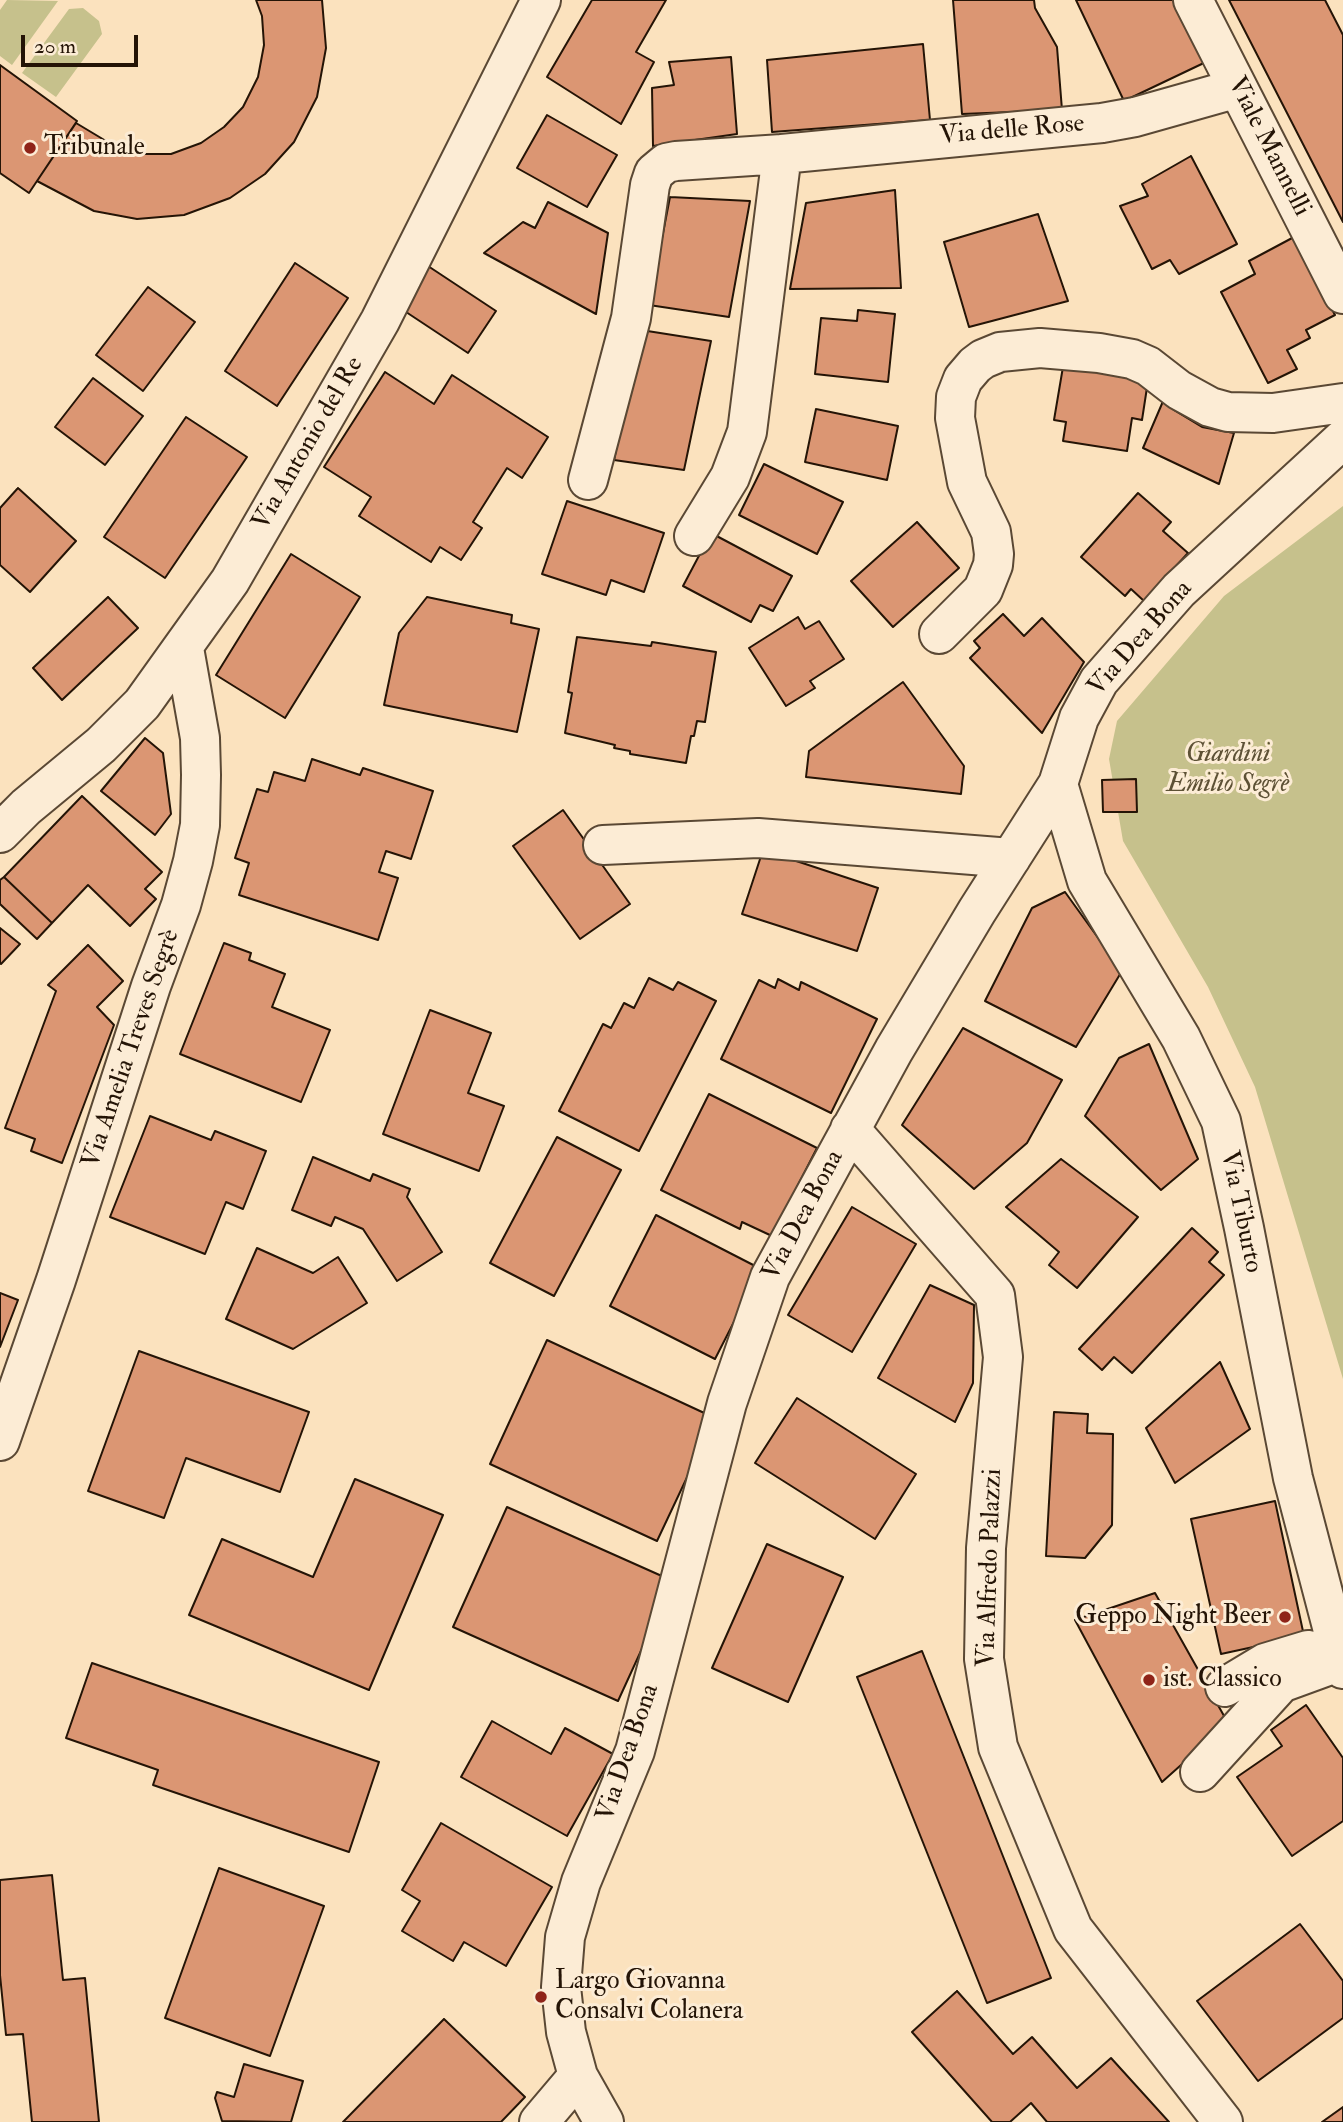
<!DOCTYPE html>
<html>
<head>
<meta charset="utf-8">
<style>
  body { margin:0 }
  #map { position:relative; width:1343px; height:2122px; overflow:hidden; background:#fbe2be; font-family:"IM FELL Double Pica",serif }
  canvas { display:block }
  .scale { position:absolute; left:21px; top:35px; width:117px; height:32px; box-sizing:border-box; border:4px solid #241406; border-top:0; padding-left:9px; font-size:21px; line-height:24px; white-space:nowrap; color:#241406; -webkit-text-stroke:5px #fcecd5; paint-order:stroke }
</style>
</head>
<body>
<div id="map">
<canvas width="1343" height="2122"></canvas>
<div class="scale">20 m</div>
</div>
<script>
const g = document.querySelector('canvas').getContext('2d');
g.lineJoin = 'round';
function paint(path, color) { g.fillStyle = color; g.fill(path, 'evenodd'); }
const poly = rows => new Path2D(rows.map(r => 'M' + r).join(''));
function stroke(path, color, width, dash) { g.strokeStyle = color; g.lineWidth = width; g.lineCap = dash ? 'butt' : 'round'; g.setLineDash(dash || []); g.stroke(path); }
function drawText(font, color, halo, rows, align = 'center') {
  g.font = font + ' "IM FELL Double Pica",serif'; g.lineWidth = 6; g.setLineDash([]); g.textBaseline = 'middle'; g.strokeStyle = halo; g.fillStyle = color; for (const [text, x, y, turn = 0] of rows) {
    g.save(); g.translate(x, y); g.rotate((+turn || 0) * Math.PI / 180); g.textAlign = isNaN(turn) ? turn : align; if (halo) g.strokeText(text, 0, 0); g.fillText(text, 0, 0); g.restore();
  }
}
const green = poly([
  [7,0,58,1,12,65,0,56,0,10],
  [83,8,99,21,102,34,56,97,22,73,69,9],
  [1343,506,1343,1379,1255,1087,1208,987,1123,841,1109,759,1117,721,1224,596]
]);
const building = poly([
  [256,0,322,0,326,48,317,97,294,142,265,174,230,198,184,215,137,219,94,211,37,181,76,123,111,144,140,154,171,154,201,143,224,127,243,107,258,77,264,45,262,16,256,0],
  [592,0,666,0,636,52,654,62,621,124,547,77,592,0],
  [953,0,1034,0,1035,8,1057,47,1062,110,962,114,953,0],
  [1076,0,1177,0,1208,61,1124,101,1076,0],
  [1229,0,1325,0,1343,35,1343,222,1229,0],
  [923,44,930,120,772,132,767,60,923,44],
  [731,57,737,134,653,146,652,88,674,85,669,62,731,57],
  [0,65,77,121,29,193,0,173,0,65],
  [547,115,617,155,587,207,517,168,547,115],
  [1191,156,1237,244,1179,274,1170,260,1152,269,1120,206,1148,196,1142,184,1191,156],
  [895,190,901,288,790,289,806,203,895,190],
  [670,197,750,201,729,317,649,305,670,197],
  [548,202,608,233,596,314,484,253,523,222,535,228,548,202],
  [1038,214,1068,301,969,327,944,242,1038,214],
  [1294,237,1335,315,1306,330,1310,338,1287,350,1297,369,1268,383,1221,292,1255,274,1249,261,1294,237],
  [295,263,348,298,277,406,225,371,295,263],
  [428,266,496,311,468,353,400,308,428,266],
  [148,287,195,322,143,391,96,355,148,287],
  [858,310,895,314,888,382,815,374,821,318,857,321,858,310],
  [641,330,711,341,684,470,614,460,641,330],
  [1065,355,1150,368,1142,420,1132,418,1127,451,1063,441,1066,422,1054,420,1065,355],
  [385,372,434,404,452,375,548,437,522,478,507,468,473,522,482,528,461,560,440,547,431,562,359,516,371,497,324,467,385,372],
  [93,378,143,416,105,465,55,427,93,378],
  [1164,399,1174,410,1202,427,1234,433,1219,484,1143,448,1164,399],
  [816,409,898,426,887,480,805,462,816,409],
  [186,417,247,457,165,578,104,537,186,417],
  [764,464,843,502,817,554,739,515,764,464],
  [18,488,76,541,30,592,0,565,0,508,18,488],
  [1138,493,1171,522,1163,531,1188,553,1144,601,1131,589,1125,596,1081,557,1138,493],
  [567,501,664,533,644,592,611,580,606,595,542,574,567,501],
  [917,522,959,568,893,627,851,581,917,522],
  [711,533,792,576,773,611,760,605,751,622,683,586,711,533],
  [291,554,360,597,285,718,216,675,291,554],
  [108,597,138,628,62,700,33,668,108,597],
  [427,597,512,615,511,623,539,629,517,732,384,705,399,633,427,597],
  [1003,614,1024,636,1042,618,1084,662,1042,733,970,658,980,648,974,641,1003,614],
  [798,617,805,629,819,621,844,659,810,681,815,688,786,706,749,648,798,617],
  [577,637,651,646,652,642,716,652,705,722,697,721,694,736,691,736,686,763,630,754,630,751,614,748,615,745,565,733,572,693,568,692,577,637],
  [903,682,964,766,961,794,806,777,809,751,903,682],
  [145,738,163,753,171,814,155,835,101,791,145,738],
  [312,759,360,775,363,768,433,791,411,859,386,851,379,872,398,878,378,940,239,895,249,863,235,858,257,789,268,792,274,772,305,781,312,759],
  [1136,779,1137,812,1103,812,1102,780,1136,779],
  [82,796,162,872,145,889,156,899,130,926,88,885,52,923,4,877,82,796],
  [563,810,630,904,580,939,513,846,563,810],
  [763,850,878,888,857,951,742,914,763,850],
  [4,877,52,923,37,939,0,904,0,880,4,877],
  [1065,892,1122,971,1076,1047,985,1001,1032,908,1065,892],
  [0,928,20,944,1,964,0,963,0,928],
  [224,943,251,953,249,960,285,974,272,1007,330,1030,301,1102,180,1054,224,943],
  [88,945,123,981,97,1007,114,1025,62,1163,31,1151,35,1139,5,1128,56,991,48,985,88,945],
  [649,978,673,990,678,982,716,1001,639,1151,559,1111,603,1024,611,1028,624,1003,634,1008,649,978],
  [778,979,799,990,801,982,877,1019,831,1113,721,1059,759,980,775,988,778,979],
  [430,1010,491,1033,468,1093,504,1106,479,1171,383,1134,430,1010],
  [963,1028,1062,1080,1027,1143,974,1189,902,1125,963,1028],
  [1149,1044,1198,1159,1161,1190,1085,1116,1119,1058,1149,1044],
  [709,1094,817,1148,772,1236,742,1222,740,1229,661,1190,709,1094],
  [150,1116,211,1140,215,1131,266,1151,243,1209,226,1202,205,1254,110,1217,150,1116],
  [557,1137,621,1170,554,1296,490,1263,557,1137],
  [313,1157,370,1181,373,1174,410,1189,407,1197,442,1252,397,1281,363,1229,335,1217,331,1226,292,1210,313,1157],
  [1061,1159,1138,1217,1077,1288,1049,1265,1059,1252,1006,1207,1061,1159],
  [852,1207,916,1244,852,1352,788,1315,852,1207],
  [656,1215,761,1269,715,1359,610,1306,656,1215],
  [1192,1228,1218,1252,1209,1262,1224,1275,1132,1373,1114,1357,1102,1370,1079,1349,1192,1228],
  [257,1248,313,1273,338,1257,367,1303,293,1349,226,1319,257,1248],
  [930,1285,974,1305,973,1383,955,1422,878,1378,930,1285],
  [0,1293,18,1300,0,1347,0,1293],
  [547,1340,715,1418,657,1541,490,1464,547,1340],
  [139,1351,309,1412,280,1492,186,1458,164,1518,88,1491,139,1351],
  [1220,1362,1250,1429,1175,1483,1146,1428,1220,1362],
  [797,1398,916,1474,875,1539,755,1463,797,1398],
  [1054,1412,1088,1414,1087,1433,1113,1434,1112,1525,1085,1558,1046,1556,1054,1412],
  [355,1479,443,1515,369,1690,189,1615,222,1539,313,1577,355,1479],
  [1275,1501,1304,1636,1221,1654,1191,1519,1275,1501],
  [507,1507,673,1581,618,1701,453,1627,507,1507],
  [767,1544,843,1577,788,1702,712,1668,767,1544],
  [1155,1593,1228,1723,1162,1782,1075,1620,1155,1593],
  [922,1651,1051,1978,987,2003,857,1677,922,1651],
  [92,1663,379,1762,349,1852,153,1785,158,1770,66,1738,92,1663],
  [1306,1705,1343,1758,1343,1821,1292,1856,1237,1777,1282,1746,1271,1730,1306,1705],
  [492,1721,551,1754,565,1728,613,1754,567,1836,461,1777,492,1721],
  [441,1823,552,1887,506,1966,464,1942,453,1961,402,1931,420,1901,402,1890,441,1823],
  [219,1868,324,1906,270,2056,165,2018,219,1868],
  [52,1875,63,1980,85,1978,99,2122,32,2122,23,2034,6,2035,0,1975,0,1880,52,1875],
  [1300,1924,1343,1981,1343,2018,1258,2081,1197,2001,1300,1924],
  [957,1991,1013,2054,1032,2037,1077,2088,1111,2058,1169,2122,1047,2122,1031,2103,1010,2122,992,2122,912,2032,957,1991],
  [444,2019,525,2097,501,2122,343,2122,444,2019],
  [244,2064,303,2081,291,2122,222,2121,215,2098,217,2092,234,2097,244,2064],
  [1343,2107,1343,2122,1322,2122,1343,2107]
]);
const minor = poly([
  [1193,0,1343,294],
  [588,480,631,318,650,185,654,173,666,163,676,161,782,154],
  [694,536,730,477,747,432,782,154,1102,123,1135,117,1238,88],
  [939,634,983,590,993,565,994,554,991,532,967,482,955,418,956,397,963,379,975,365,983,359,1000,352,1040,348,1099,353,1132,359,1148,366,1179,390,1210,407,1228,412,1273,413,1343,403],
  [1058,784,1087,881,1181,1038,1221,1121,1244,1228,1293,1478,1343,1669],
  [0,833,26,807,101,745,142,704,230,581,380,321,541,0],
  [603,845,758,838,1011,858],
  [850,1129,995,1295,1003,1357,986,1548,984,1659,998,1747,1073,1929,1223,2122],
  [0,1441,56,1280,151,986,181,905,193,861,200,825,201,775,200,738,184,648],
  [1225,1687,1265,1663,1308,1650],
  [1200,1772,1281,1683,1341,1661],
  [539,2122,578,2076],
  [604,2122,578,2076,566,2032,561,1987,565,1937,581,1882,635,1751,727,1403,770,1277,894,1050,977,911,1058,784,1079,718,1099,681,1179,590,1343,439]
]);
const markers = [
  [30,148,7,"#8f2418"],
  [1285,1617,7,"#8f2418"],
  [1149,1680,7,"#8f2418"],
  [541,1997,7,"#8f2418"]
];
const streetNames = [
  ["Via delle Rose",1012,131,-5],
  ["Viale Mannelli",1268,147,63],
  ["Via Antonio del Re",309,444,-60],
  ["Via Dea Bona",1141,639,-49],
  ["Via Amelia Treves Segrè",132,1049,-71],
  ["Via Tiburto",1240,1212,78],
  ["Via Dea Bona",804,1216,-62],
  ["Via Alfredo Palazzi",991,1568,-88],
  ["Via Dea Bona",629,1753,-71]
];
const poiNames = [
  ["Tribunale",44,148],
  ["Geppo Night Beer",1271,1617,"right"],
  ["ist. Classico",1163,1680],
  ["Largo Giovanna",555,1982],
  ["Consalvi Colanera",555,2012]
];
const parkNames = [
  ["Giardini",1228,755],
  ["Emilio Segrè",1228,785]
];
paint(green, '#c6c18c');
paint(building, '#db9673');
stroke(building, '#241406', 2);
stroke(minor, '#5a4834', 42);
stroke(minor, '#fcecd5', 38);
for (const [x, y, r, color] of markers) { const dot = new Path2D(); dot.arc(x, y, r, 0, 2 * Math.PI); g.fillStyle = color; g.fill(dot); stroke(dot, '#fcecd5', 2.5); }
drawText('26px', '#241406', '#fcecd5', streetNames);
drawText('26px', '#241406', '#fcecd5', poiNames, 'left');
drawText('italic 26px', '#5d5135', '#fcecd5', parkNames);
</script>
</body>
</html>
